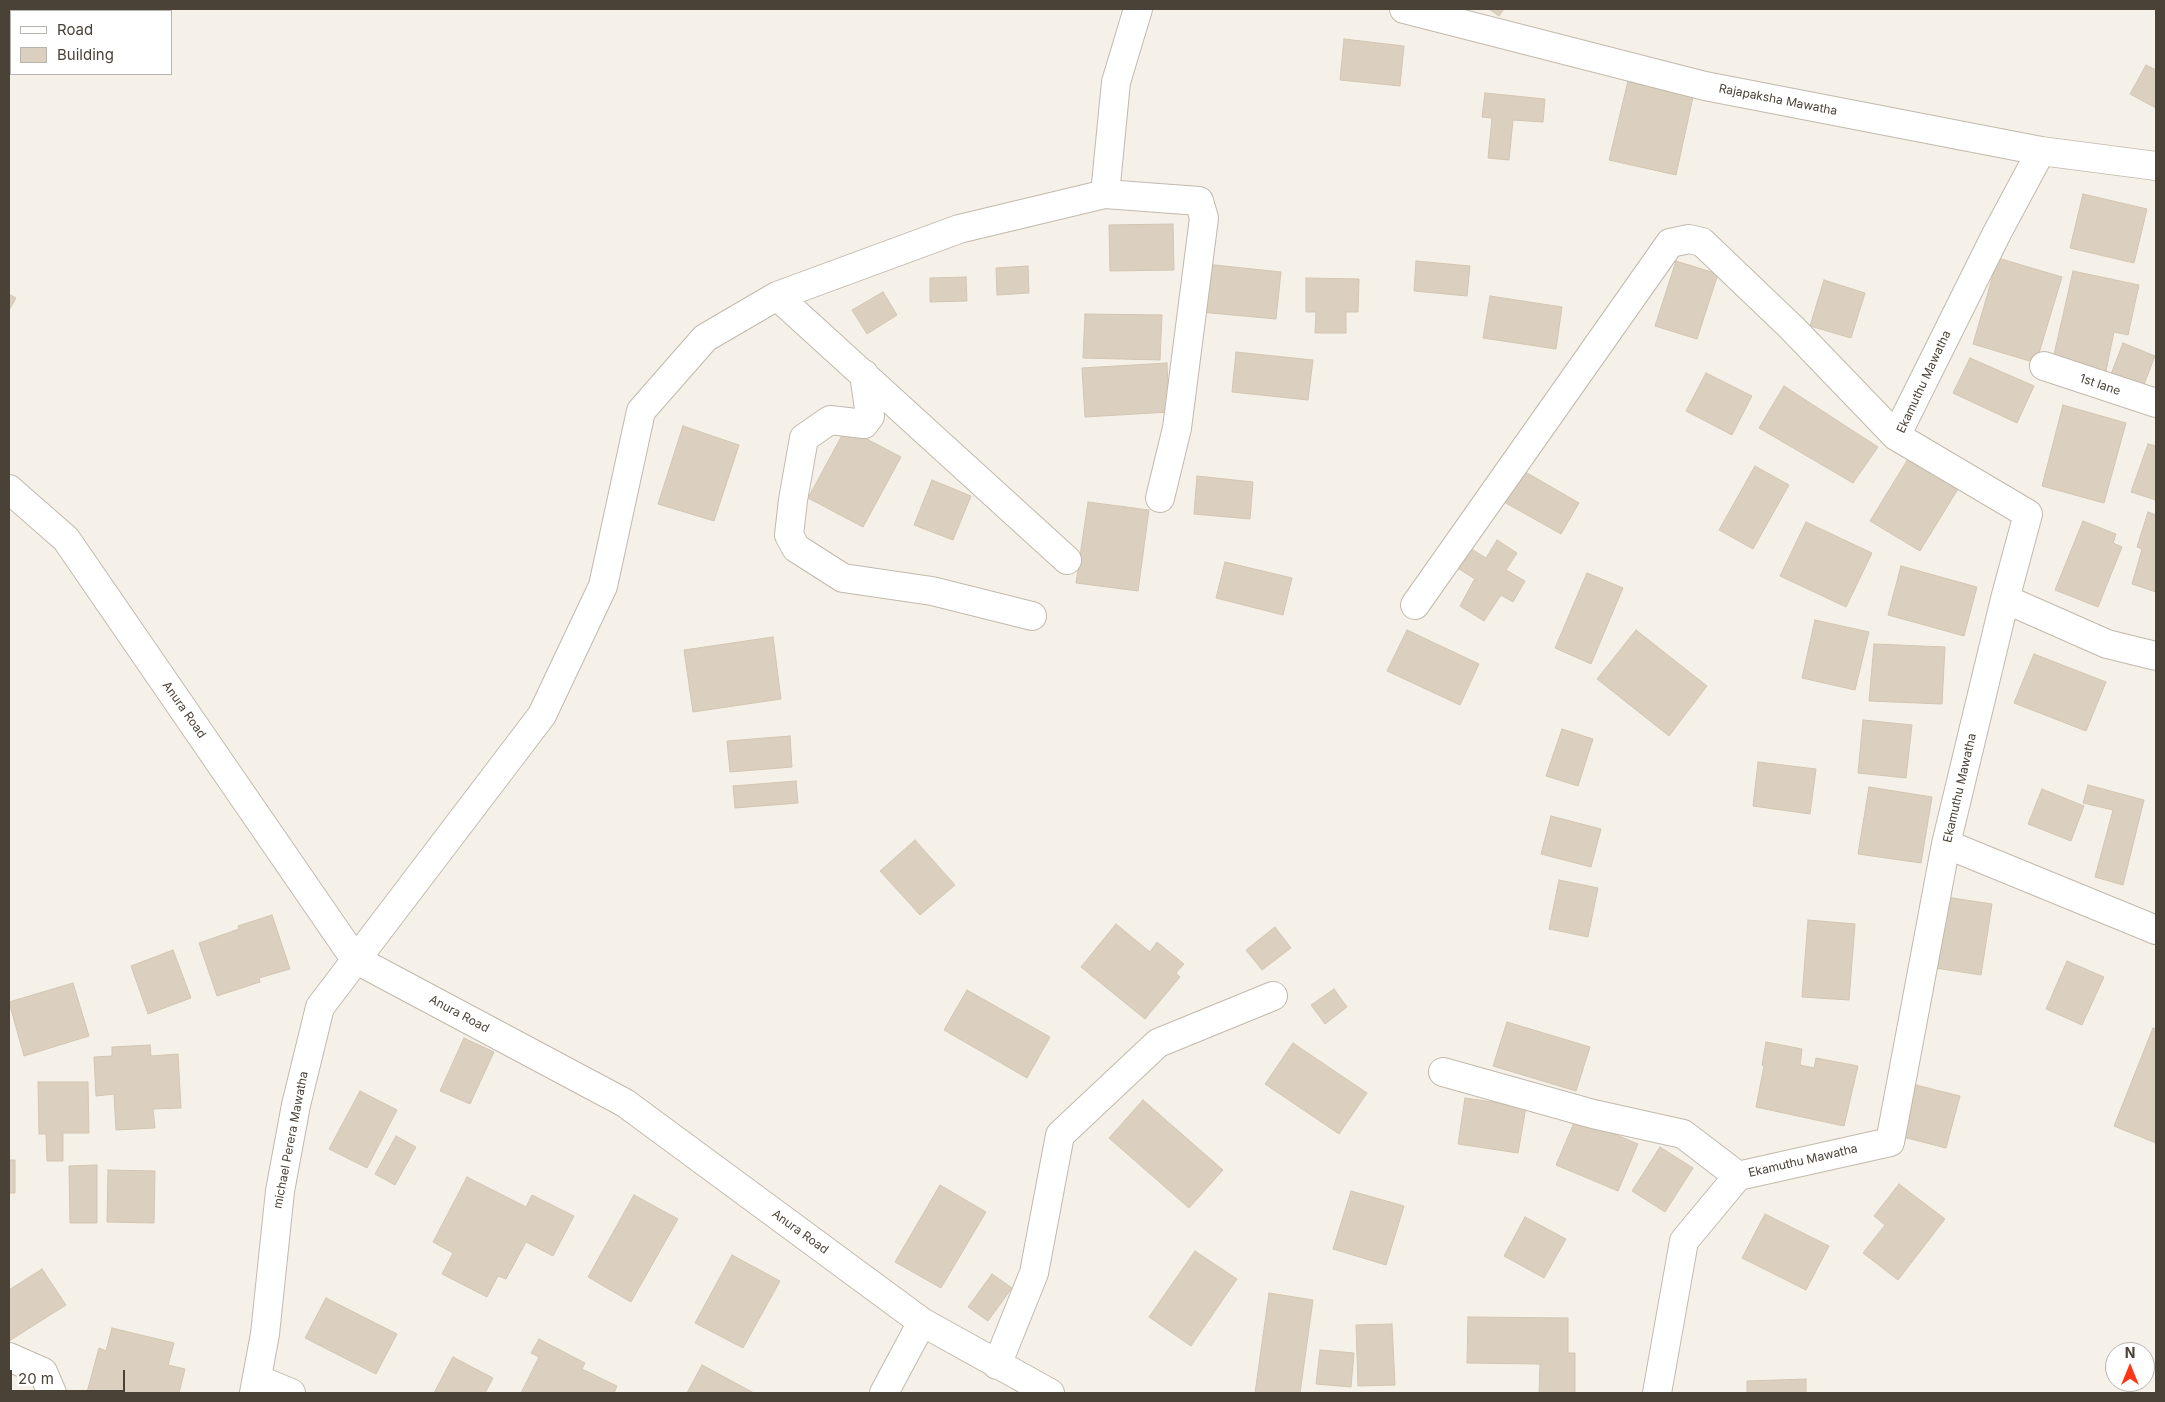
<!DOCTYPE html>
<html>
<head>
<meta charset="utf-8">
<style>
  body { margin:0 }
  #map { position:relative; width:2165px; height:1402px; overflow:hidden; background:#f5f1e9; font-family:Inter,sans-serif }
  canvas { display:block }
  .frame { position:absolute; inset:0; border:10px solid #4a4237; pointer-events:none }
  .legend { position:absolute; left:10px; top:10px; width:162px; height:65px; box-sizing:border-box; background:#fff; border:1px solid #b7b3af; margin:0; padding:6px 9px; list-style:none; font-size:15px; color:#4a4237 }
  .legend li { display:flex; align-items:center; gap:10px; height:25px }
  .legend b { width:25px; border:1px solid #b7b3af }
  .north { position:absolute; left:2105px; top:1342px; width:50px; height:50px; box-sizing:border-box; background:#fff; border:1px solid #b7b3af; border-radius:50%; rotate:0deg; font-size:14px; font-weight:700; line-height:20px; text-align:center; color:#4a4237 }
  .north::after { content:''; display:block; margin:auto; width:18px; height:22px; background:#ff3516; clip-path:polygon(50% 0,100% 100%,50% 72%,0 100%) }
  .scale { position:absolute; left:10px; top:1370px; width:115px; height:22px; box-sizing:border-box; border:2px solid #4a4237; border-top:0; padding-left:6px; font-size:15px; line-height:18px; white-space:nowrap; color:#4a4237; -webkit-text-stroke:4px #fff; paint-order:stroke }
</style>
</head>
<body>
<div id="map">
<canvas width="2165" height="1402"></canvas>
<div class="frame"></div>
<ul class="legend">
<li><b style="height:6px;background:#fff"></b>Road</li>
<li><b style="height:14px;background:#dbd0c0"></b>Building</li>
</ul>
<div class="north">N</div>
<div class="scale">20 m</div>
</div>
<script>
const g = document.querySelector('canvas').getContext('2d');
g.lineJoin = 'round';
function paint(path, color) { g.fillStyle = color; g.fill(path, 'evenodd'); }
const poly = rows => new Path2D(rows.map(r => 'M' + r).join(''));
function stroke(path, color, width, dash) { g.strokeStyle = color; g.lineWidth = width; g.lineCap = dash ? 'butt' : 'round'; g.setLineDash(dash || []); g.stroke(path); }
function drawText(font, color, halo, rows, align = 'center') {
  g.font = font + ' Inter,sans-serif'; g.lineWidth = 4.5; g.setLineDash([]); g.textBaseline = 'middle'; g.strokeStyle = halo; g.fillStyle = color; for (const [text, x, y, turn = 0] of rows) {
    g.save(); g.translate(x, y); g.rotate((+turn || 0) * Math.PI / 180); g.textAlign = isNaN(turn) ? turn : align; if (halo) g.strokeText(text, 0, 0); g.fillText(text, 0, 0); g.restore();
  }
}
const building = poly([
  [1489,9,1504,9,1499,16,1489,9],
  [1344,39,1404,46,1400,86,1340,80,1344,39],
  [2146,65,2156,70,2156,108,2130,94,2146,65],
  [1628,81,1693,97,1676,175,1609,160,1628,81],
  [1485,93,1545,99,1543,122,1513,120,1509,160,1488,158,1492,118,1482,117,1485,93],
  [2083,194,2147,209,2134,263,2070,248,2083,194],
  [1173,224,1174,270,1110,271,1109,225,1173,224],
  [1998,258,2062,277,2036,363,1973,344,1998,258],
  [1416,261,1470,266,1467,296,1414,291,1416,261],
  [1676,261,1718,274,1697,339,1655,326,1676,261],
  [1205,264,1281,272,1276,319,1200,312,1205,264],
  [1028,266,1029,293,997,295,996,268,1028,266],
  [2073,271,2139,285,2128,335,2114,332,2106,371,2053,359,2073,271],
  [966,277,967,301,930,302,930,278,966,277],
  [1306,278,1359,279,1358,312,1346,312,1346,333,1315,333,1316,312,1306,312,1306,278],
  [1824,280,1865,293,1851,338,1810,326,1824,280],
  [883,292,897,315,867,334,852,310,883,292],
  [9,294,16,298,9,310,9,294],
  [1490,296,1562,307,1556,349,1483,338,1490,296],
  [1085,314,1162,315,1160,360,1083,358,1085,314],
  [2123,343,2155,356,2143,387,2111,374,2123,343],
  [1236,352,1313,360,1308,400,1232,392,1236,352],
  [1970,358,2034,386,2017,423,1953,393,1970,358],
  [1167,363,1169,412,1085,417,1082,368,1167,363],
  [1706,373,1752,396,1732,435,1686,411,1706,373],
  [1784,386,1878,447,1853,483,1759,428,1784,386],
  [2063,405,2126,423,2104,503,2042,486,2063,405],
  [683,426,739,445,714,521,658,504,683,426],
  [846,428,901,457,863,527,808,498,846,428],
  [2148,444,2156,446,2156,500,2131,492,2148,444],
  [1908,459,1958,489,1920,551,1870,521,1908,459],
  [1755,466,1789,485,1753,549,1719,530,1755,466],
  [1522,470,1579,503,1561,534,1504,502,1522,470],
  [1197,476,1253,482,1250,519,1194,514,1197,476],
  [932,480,971,496,953,540,914,525,932,480],
  [1088,502,1149,510,1138,591,1076,583,1088,502],
  [2148,512,2156,515,2156,592,2132,584,2142,549,2137,547,2148,512],
  [2083,521,2116,534,2113,543,2122,547,2098,607,2055,590,2083,521],
  [1806,522,1872,553,1846,607,1780,576,1806,522],
  [1497,540,1517,553,1506,570,1525,581,1513,602,1501,595,1484,621,1460,606,1474,580,1478,581,1456,567,1468,547,1486,558,1497,540],
  [1225,562,1292,578,1283,615,1216,598,1225,562],
  [1901,566,1977,587,1964,636,1888,615,1901,566],
  [1587,573,1623,588,1591,664,1555,648,1587,573],
  [1815,620,1869,632,1855,690,1802,678,1815,620],
  [1407,630,1479,664,1460,705,1387,671,1407,630],
  [1636,630,1707,686,1669,736,1597,679,1636,630],
  [773,637,781,699,693,712,684,650,773,637],
  [1874,644,1945,647,1942,704,1869,701,1874,644],
  [2034,654,2106,682,2086,731,2014,703,2034,654],
  [1863,720,1912,725,1906,778,1858,773,1863,720],
  [1562,729,1593,739,1578,786,1546,776,1562,729],
  [790,736,792,767,730,772,727,741,790,736],
  [1758,762,1816,769,1810,814,1753,806,1758,762],
  [796,781,798,803,735,808,733,786,796,781],
  [2088,785,2144,800,2123,885,2095,877,2113,810,2083,803,2088,785],
  [1869,787,1932,797,1921,863,1858,854,1869,787],
  [2042,789,2084,806,2071,841,2028,824,2042,789],
  [1551,816,1601,829,1591,867,1541,854,1551,816],
  [915,840,955,885,920,915,880,871,915,840],
  [1559,880,1598,888,1588,937,1549,929,1559,880],
  [1946,897,1992,904,1981,975,1935,968,1946,897],
  [272,915,290,969,259,978,260,982,217,996,199,943,239,929,238,926,272,915],
  [1808,920,1855,924,1849,1000,1802,997,1808,920],
  [1116,924,1150,952,1157,942,1184,964,1176,973,1180,977,1145,1019,1081,967,1116,924],
  [1275,927,1291,948,1262,970,1246,950,1275,927],
  [173,950,191,998,148,1014,131,966,173,950],
  [2067,961,2104,977,2082,1025,2046,1009,2067,961],
  [73,983,89,1036,24,1056,9,1002,73,983],
  [1334,989,1347,1007,1325,1024,1311,1005,1334,989],
  [967,990,1050,1037,1027,1078,944,1030,967,990],
  [1507,1022,1590,1047,1576,1091,1493,1066,1507,1022],
  [2153,1028,2156,1029,2156,1143,2114,1126,2153,1028],
  [464,1038,494,1052,470,1104,440,1091,464,1038],
  [1766,1042,1802,1049,1800,1065,1814,1068,1816,1058,1858,1066,1844,1126,1756,1107,1764,1066,1762,1065,1766,1042],
  [1293,1043,1367,1093,1339,1134,1265,1084,1293,1043],
  [150,1045,151,1056,178,1054,181,1108,153,1109,155,1128,116,1130,114,1094,96,1096,94,1057,112,1056,112,1047,150,1045],
  [38,1082,88,1082,89,1133,63,1133,63,1161,47,1161,46,1134,39,1134,38,1082],
  [1916,1085,1960,1096,1946,1148,1903,1137,1916,1085],
  [360,1091,397,1110,367,1168,329,1149,360,1091],
  [1465,1098,1526,1107,1518,1153,1458,1144,1465,1098],
  [1143,1100,1223,1170,1189,1208,1109,1138,1143,1100],
  [1576,1118,1638,1144,1618,1191,1556,1165,1576,1118],
  [396,1136,416,1147,395,1185,375,1174,396,1136],
  [1660,1147,1693,1168,1665,1212,1632,1191,1660,1147],
  [9,1160,15,1160,15,1193,9,1193,9,1160],
  [97,1165,97,1223,70,1223,69,1166,97,1165],
  [108,1170,155,1171,154,1223,107,1222,108,1170],
  [467,1177,526,1207,532,1195,574,1216,553,1256,526,1242,506,1279,498,1276,487,1297,442,1274,453,1253,433,1242,467,1177],
  [1899,1184,1945,1219,1898,1280,1863,1253,1885,1225,1874,1216,1899,1184],
  [940,1185,986,1212,941,1288,895,1262,940,1185],
  [1351,1191,1404,1206,1386,1265,1333,1249,1351,1191],
  [634,1195,678,1219,631,1302,588,1277,634,1195],
  [1765,1214,1829,1246,1806,1290,1742,1258,1765,1214],
  [1525,1217,1566,1239,1544,1278,1504,1256,1525,1217],
  [1195,1251,1237,1279,1191,1346,1149,1317,1195,1251],
  [732,1255,780,1281,743,1348,695,1323,732,1255],
  [42,1269,66,1305,9,1341,9,1290,42,1269],
  [992,1274,1012,1288,988,1321,968,1307,992,1274],
  [1269,1293,1313,1300,1300,1393,1255,1393,1269,1293],
  [326,1298,397,1334,376,1374,305,1338,326,1298],
  [1468,1317,1568,1318,1568,1353,1575,1353,1575,1393,1539,1393,1540,1364,1467,1363,1468,1317],
  [1392,1324,1395,1385,1358,1386,1356,1325,1392,1324],
  [112,1328,174,1343,168,1365,185,1369,179,1393,87,1392,99,1348,106,1351,112,1328],
  [539,1339,585,1363,582,1369,617,1386,614,1393,521,1393,539,1357,531,1353,539,1339],
  [1320,1350,1354,1353,1351,1387,1316,1384,1320,1350],
  [453,1357,493,1378,485,1393,434,1393,453,1357],
  [702,1365,754,1393,687,1393,702,1365],
  [1806,1379,1806,1393,1747,1393,1747,1381,1806,1379]
]);
const minor = poly([
  [1404,9,1705,86,2041,151,2156,166],
  [1105,194,1116,82,1138,9],
  [777,296,1067,560],
  [2044,366,2156,403],
  [864,374,870,416,864,424,830,420,804,438,793,500,789,535,796,548,843,578,932,591,1032,616],
  [9,489,66,539,355,959,625,1103,922,1322,1050,1393],
  [2005,599,2107,644,2156,656],
  [1415,605,1670,243,1689,239,1702,242,1792,328,1896,436],
  [1946,844,2156,930],
  [1443,1072,1593,1114,1683,1134,1738,1176],
  [9,1357,43,1372,52,1393],
  [997,1365,1034,1273,1060,1135,1158,1043,1273,996],
  [257,1379,291,1393],
  [254,1393,265,1334,280,1191,296,1105,320,1007,542,715,603,586,641,411,705,338,777,296,959,229,1105,194,1199,201,1204,218,1177,428,1160,498],
  [884,1393,922,1322],
  [1657,1393,1684,1241,1738,1176,1890,1142,1946,844,2005,599,2028,514,1896,436,1997,233,2041,151]
]);
const streetNames = [
  ["Rajapaksha Mawatha",1778,100,11],
  ["Ekamuthu Mawatha",1924,382,-65],
  ["1st lane",2100,385,19],
  ["Anura Road",184,710,55],
  ["Ekamuthu Mawatha",1960,788,-77],
  ["Anura Road",459,1014,28],
  ["michael Perera Mawatha",291,1140,-79],
  ["Ekamuthu Mawatha",1803,1161,-13],
  ["Anura Road",800,1232,36]
];
paint(building, '#dbd0c0');
stroke(building, '#d3c5b0', 1);
stroke(minor, '#c2b9ab', 30);
stroke(minor, '#fff', 28);
drawText('12px', '#4a4237', '#fff', streetNames);
</script>
</body>
</html>
